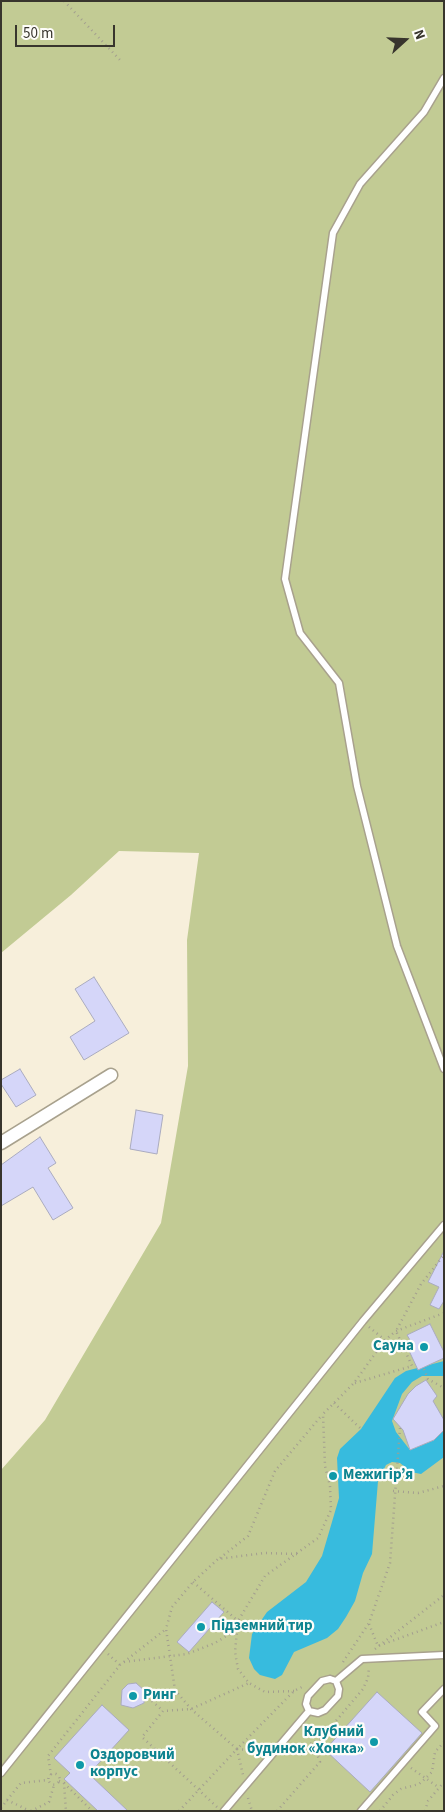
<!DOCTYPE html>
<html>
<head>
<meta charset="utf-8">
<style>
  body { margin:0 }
  #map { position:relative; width:445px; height:1812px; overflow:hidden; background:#f7efdb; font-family:"Source Sans 3",sans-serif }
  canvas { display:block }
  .frame { position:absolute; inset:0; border:2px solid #38352d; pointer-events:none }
  .north { position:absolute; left:380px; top:15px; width:50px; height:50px; -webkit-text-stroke:4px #fefdf9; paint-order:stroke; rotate:70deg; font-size:14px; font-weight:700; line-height:20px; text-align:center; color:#38352d }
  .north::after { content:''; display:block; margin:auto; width:18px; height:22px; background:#38352d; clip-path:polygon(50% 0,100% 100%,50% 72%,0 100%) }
  .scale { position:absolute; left:15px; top:25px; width:100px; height:22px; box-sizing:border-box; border:2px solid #38352d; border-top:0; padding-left:6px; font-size:15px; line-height:18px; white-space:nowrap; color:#38352d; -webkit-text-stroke:4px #fefdf9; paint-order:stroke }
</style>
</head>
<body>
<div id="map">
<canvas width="445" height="1812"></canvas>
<div class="frame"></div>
<div class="north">N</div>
<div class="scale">50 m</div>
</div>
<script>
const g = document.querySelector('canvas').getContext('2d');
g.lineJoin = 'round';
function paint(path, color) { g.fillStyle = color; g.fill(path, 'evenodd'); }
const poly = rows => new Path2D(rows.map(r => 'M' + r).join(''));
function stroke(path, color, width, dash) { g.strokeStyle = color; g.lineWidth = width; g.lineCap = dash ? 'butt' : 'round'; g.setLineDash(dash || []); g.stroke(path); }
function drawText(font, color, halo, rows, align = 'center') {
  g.font = font + ' "Source Sans 3",sans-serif'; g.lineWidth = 4.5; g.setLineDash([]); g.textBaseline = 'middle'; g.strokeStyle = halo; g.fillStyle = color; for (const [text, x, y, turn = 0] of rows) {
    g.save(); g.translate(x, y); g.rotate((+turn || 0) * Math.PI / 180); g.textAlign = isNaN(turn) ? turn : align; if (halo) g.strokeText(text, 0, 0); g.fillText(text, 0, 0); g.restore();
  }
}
const green = poly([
  [1,1,444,1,444,1811,1,1811,1,1470,45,1420,161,1223,188,1066,187,940,199,853,119,851,71,895,1,953]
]);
const water = poly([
  [444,1361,444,1376,422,1376,412,1382,402,1394,392,1421,396,1432,410,1450,434,1440,444,1430,444,1457,421,1474,411,1472,400,1463,392,1462,386,1465,378,1481,372,1554,363,1573,355,1601,346,1617,338,1629,327,1638,294,1652,282,1675,275,1679,260,1675,254,1669,249,1658,252,1634,267,1612,306,1582,322,1556,339,1498,337,1458,340,1449,361,1429,395,1378,406,1371]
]);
const building = poly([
  [94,977,129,1033,84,1060,70,1037,95,1021,75,989,94,977],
  [20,1069,36,1095,16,1107,1,1084,1,1080,20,1069],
  [136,1110,163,1115,157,1154,130,1149,136,1110],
  [40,1137,56,1163,48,1168,73,1208,53,1220,33,1187,1,1206,1,1165,40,1137],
  [444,1251,444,1301,439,1309,430,1305,439,1287,428,1282,444,1251],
  [430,1324,444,1352,444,1358,418,1370,405,1342,410,1340,407,1335,430,1324],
  [426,1380,437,1396,433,1401,444,1420,444,1430,434,1440,410,1450,403,1430,393,1419,408,1394,416,1386,426,1380],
  [212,1602,224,1612,189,1652,177,1642,212,1602],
  [136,1683,145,1691,144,1703,133,1708,121,1705,122,1690,128,1684,136,1683],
  [377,1692,422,1733,370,1792,325,1750,377,1692],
  [102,1705,129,1730,89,1774,128,1811,98,1811,64,1779,70,1773,54,1758,102,1705]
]);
const path = poly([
  [64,1,120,60],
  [369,1327,385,1340],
  [424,1369,428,1379,444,1388],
  [355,1383,412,1366,396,1331,421,1284,444,1255],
  [334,1403,360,1428],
  [393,1491,418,1493,444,1486],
  [297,1554,264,1553,218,1559,193,1582,172,1607,166,1629,175,1690,191,1709,237,1749,294,1691,302,1687],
  [220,1558,248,1536,275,1471,322,1415],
  [193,1582,238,1621],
  [369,1624,378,1646,444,1622],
  [375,1649,444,1595],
  [108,1654,120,1665],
  [124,1662,187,1654,215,1643,236,1630],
  [343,1662,369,1623,390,1563,400,1428],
  [294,1691,265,1692,249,1683,238,1669,235,1652,238,1621,265,1576,318,1538,331,1510,330,1486,325,1466,323,1414,354,1383,385,1340,396,1331,444,1313],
  [152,1701,163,1711],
  [291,1748,313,1743,324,1735,363,1689,368,1678,369,1667],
  [237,1749,243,1775],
  [411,1768,438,1787],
  '48.5 1779a5.5 5.5 0 1 1 11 0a5.5 5.5 0 1 1-11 0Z',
  [51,1775,48,1756,120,1665,166,1629],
  [59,1781,64,1783,66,1811],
  [64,1783,92,1811],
  [248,1798,252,1811],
  [7,1800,21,1783,48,1780],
  [217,1807,142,1737,163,1711,191,1709,249,1683],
  [1,1808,7,1800,30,1811],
  [31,1811,49,1802,54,1785],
  [179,1811,237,1749,263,1751],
  [277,1811,320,1762,313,1743],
  [380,1811,393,1795,401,1789,419,1784,426,1778,432,1772,435,1752,444,1742],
  [425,1811,428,1801,444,1782]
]);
const lane = poly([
  [444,78,424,112,360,184,333,233,285,579,300,633,339,683,357,786,397,946,444,1069],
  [330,1679,336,1681,339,1689,338,1696,325,1710,318,1713,309,1711,306,1704,308,1696,322,1681,330,1679],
  [336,1681,362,1659,444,1655],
  [1,1773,363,1321,444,1225],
  [224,1811,309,1711],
  [361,1811,435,1726,422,1712,444,1689]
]);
const street = poly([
  [1,1143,111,1075]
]);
const markers = [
  [424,1347,5,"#0f9aa8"],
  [333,1476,5,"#0f9aa8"],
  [201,1627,5,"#0f9aa8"],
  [133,1696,5,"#0f9aa8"],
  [374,1742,5,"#0f9aa8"],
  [80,1765,5,"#0f9aa8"]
];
const cultureNames = [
  ["Сауна",414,1347,"right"],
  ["Межигір’я",343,1476],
  ["Підземний тир",211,1627],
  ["Ринг",143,1696],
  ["Клубний",364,1733,"right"],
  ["будинок «Хонка»",364,1750,"right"],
  ["Оздоровчий",90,1756],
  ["корпус",90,1773]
];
paint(green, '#c2cb94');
paint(water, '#37bbde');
paint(building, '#d5d6f9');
stroke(building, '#aaabbf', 1);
stroke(lane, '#a8a18d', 9);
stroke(street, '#a8a18d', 15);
stroke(path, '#a39e8f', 2.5, [1, 4]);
stroke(lane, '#fff', 6);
stroke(street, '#fff', 12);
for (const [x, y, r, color] of markers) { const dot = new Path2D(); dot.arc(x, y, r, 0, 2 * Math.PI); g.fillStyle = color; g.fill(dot); stroke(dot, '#fefdf9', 2); }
drawText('bold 15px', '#0d838f', '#fefdf9', cultureNames, 'left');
</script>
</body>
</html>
